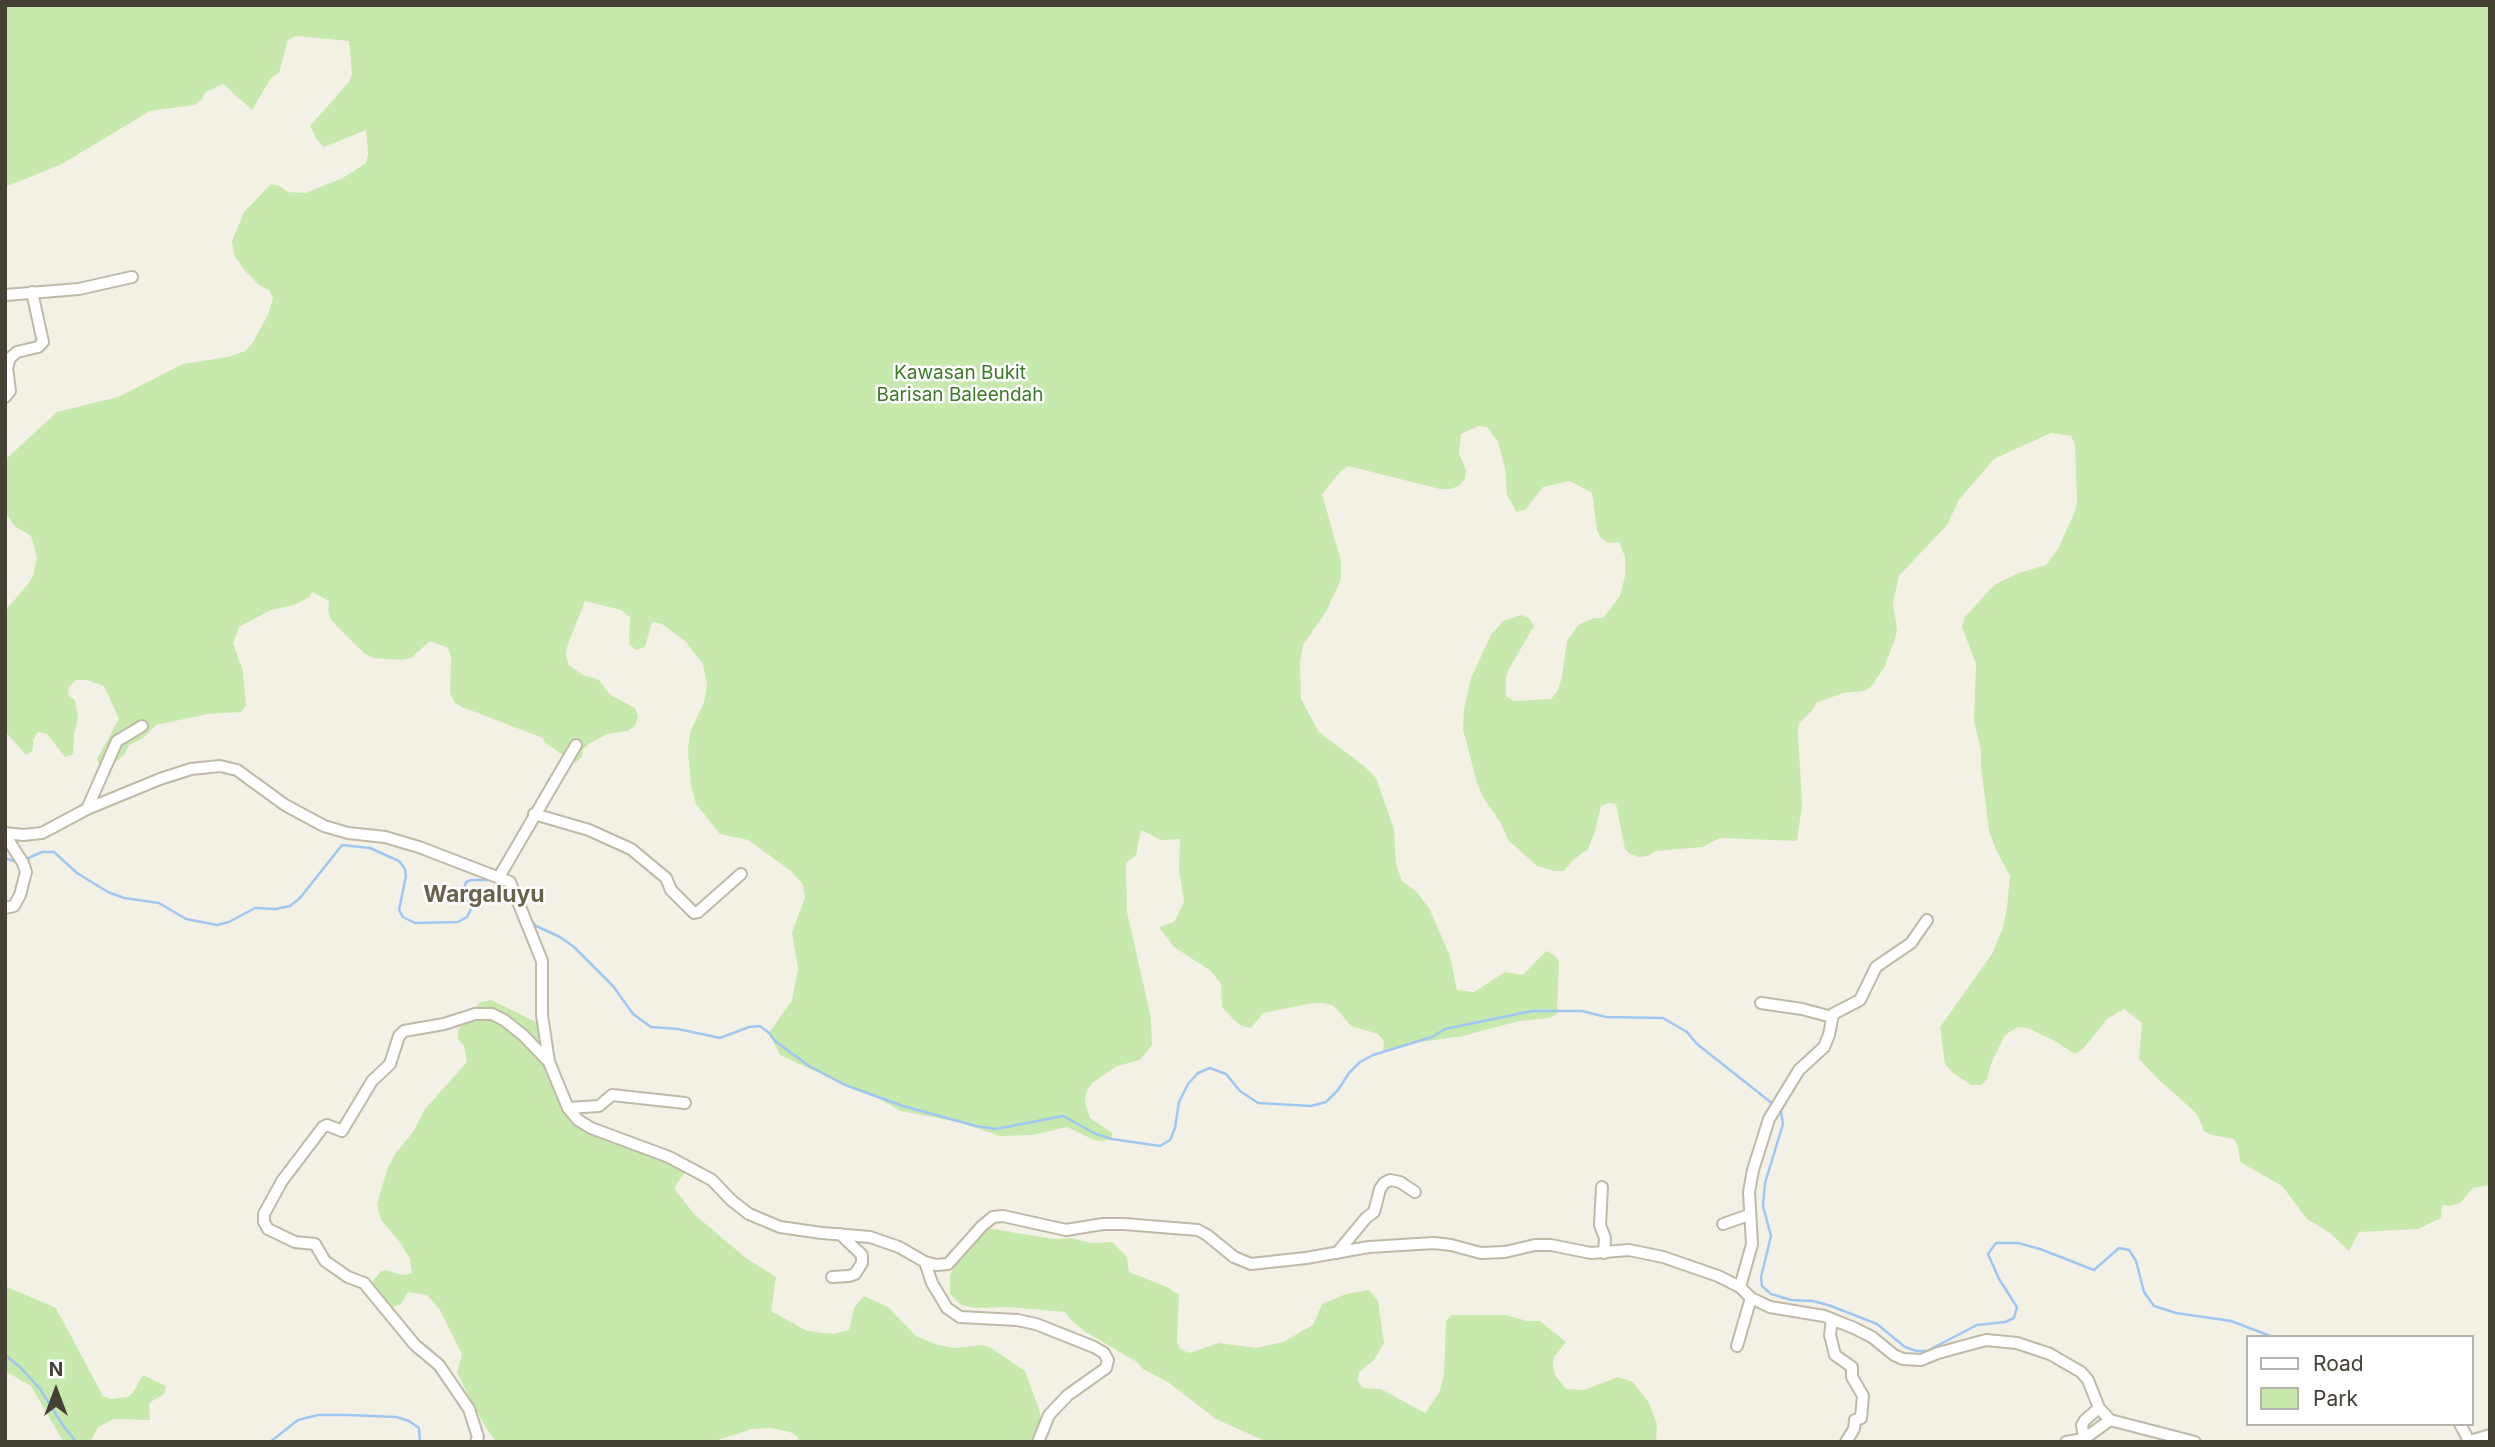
<!DOCTYPE html>
<html>
<head>
<meta charset="utf-8">
<style>
  body { margin:0 }
  #map { position:relative; width:2495px; height:1447px; overflow:hidden; background:#f3f1e6; font-family:Inter,sans-serif }
  canvas { display:block }
  .frame { position:absolute; inset:0; border:7px solid #464135; pointer-events:none }
  .legend { position:absolute; left:2246px; top:1335px; width:228px; height:91px; box-sizing:border-box; background:#fff; border:2px solid #b5b3ae; margin:0; padding:9px 12px; list-style:none; font-size:21px; color:#464135 }
  .legend li { display:flex; align-items:center; gap:14px; height:35px }
  .legend b { width:35px; border:2px solid #b5b3ae }
  .north { position:absolute; left:21px; top:1356px; width:70px; height:70px; -webkit-text-stroke:5px #fff; paint-order:stroke; rotate:0deg; font-size:19px; font-weight:700; line-height:28px; text-align:center; color:#464135 }
  .north::after { content:''; display:block; margin:auto; width:24px; height:32px; background:#464135; clip-path:polygon(50% 0,100% 100%,50% 72%,0 100%) }
</style>
</head>
<body>
<div id="map">
<canvas width="2495" height="1447"></canvas>
<div class="frame"></div>
<ul class="legend">
<li><b style="height:9px;background:#fff"></b>Road</li>
<li><b style="height:19px;background:#c7e9ad"></b>Park</li>
</ul>
<div class="north">N</div>
</div>
<script>
const g = document.querySelector('canvas').getContext('2d');
g.lineJoin = 'round';
function paint(path, color) { g.fillStyle = color; g.fill(path, 'evenodd'); }
const poly = rows => new Path2D(rows.map(r => 'M' + r).join(''));
function stroke(path, color, width, dash) { g.strokeStyle = color; g.lineWidth = width; g.lineCap = dash ? 'butt' : 'round'; g.setLineDash(dash || []); g.stroke(path); }
function drawText(font, color, halo, rows, align = 'center') {
  g.font = font + ' Inter,sans-serif'; g.lineWidth = 5; g.setLineDash([]); g.textBaseline = 'middle'; g.strokeStyle = halo; g.fillStyle = color; for (const [text, x, y, turn = 0] of rows) {
    g.save(); g.translate(x, y); g.rotate((+turn || 0) * Math.PI / 180); g.textAlign = isNaN(turn) ? turn : align; if (halo) g.strokeText(text, 0, 0); g.fillText(text, 0, 0); g.restore();
  }
}
const green = poly([
  [5,5,2490,5,2490,1185,2473,1188,2460,1203,2450,1206,2442,1205,2441,1218,2418,1229,2359,1232,2349,1251,2330,1233,2307,1219,2282,1186,2240,1162,2238,1147,2234,1139,2211,1135,2204,1131,2197,1114,2158,1079,2139,1059,2142,1023,2124,1009,2107,1019,2083,1049,2075,1054,2053,1040,2028,1028,2018,1027,2005,1035,1992,1061,1987,1079,1981,1085,1971,1085,1953,1073,1945,1064,1940,1027,1992,954,2003,927,2007,908,2010,876,1996,850,1989,831,1981,768,1981,750,1974,721,1976,664,1962,627,1965,617,1994,585,2019,573,2046,565,2058,549,2075,511,2077,502,2075,444,2071,436,2051,433,1994,459,1959,500,1947,525,1899,576,1893,603,1897,630,1895,639,1884,668,1871,687,1863,691,1843,693,1816,703,1812,711,1799,723,1798,732,1802,805,1797,841,1720,838,1703,847,1656,851,1648,856,1639,857,1630,854,1625,849,1616,804,1609,803,1601,806,1595,831,1588,849,1573,860,1564,871,1555,871,1537,866,1508,840,1501,823,1484,799,1477,783,1463,729,1464,709,1471,678,1491,635,1503,621,1521,615,1529,618,1534,626,1509,669,1506,677,1506,696,1514,701,1551,699,1557,692,1562,677,1567,641,1578,625,1594,618,1603,618,1620,596,1625,576,1625,557,1619,542,1609,543,1601,538,1597,530,1592,493,1570,481,1543,487,1525,510,1516,512,1507,494,1505,468,1498,442,1487,427,1478,426,1461,434,1459,453,1466,470,1465,479,1459,486,1450,489,1440,489,1348,466,1340,472,1322,494,1341,561,1341,579,1326,612,1303,645,1300,662,1301,699,1319,732,1364,766,1376,778,1394,829,1396,864,1402,881,1416,891,1429,908,1450,956,1457,990,1474,992,1505,972,1523,975,1546,951,1553,954,1559,961,1557,1014,1549,1018,1519,1021,1463,1036,1406,1044,1389,1051,1383,1050,1384,1041,1378,1034,1351,1026,1334,1006,1323,1003,1313,1003,1263,1013,1251,1028,1242,1026,1234,1020,1222,1007,1221,984,1211,971,1174,947,1159,927,1174,922,1184,902,1179,870,1180,839,1161,840,1141,830,1136,855,1126,863,1127,912,1151,1018,1152,1045,1140,1060,1117,1066,1092,1083,1087,1091,1085,1101,1090,1118,1112,1133,1112,1139,1103,1141,1094,1140,1067,1127,1033,1135,1001,1136,958,1122,901,1111,867,1092,845,1085,780,1055,769,1033,792,1000,798,969,792,933,805,897,803,885,791,871,748,840,720,834,696,804,691,786,688,750,690,732,704,702,707,685,703,664,685,641,662,624,652,622,645,647,636,650,629,644,630,617,621,610,585,601,567,647,566,656,569,665,583,675,599,680,610,695,635,708,638,717,635,726,628,731,607,734,590,743,583,749,582,757,575,763,544,742,543,738,462,707,454,702,450,693,451,657,448,648,430,641,411,658,402,660,374,658,365,654,331,620,328,610,329,601,312,592,310,597,294,605,271,610,239,627,233,643,243,671,246,705,241,712,208,714,156,725,143,738,129,745,125,754,109,768,100,767,97,759,119,719,104,686,87,680,76,680,69,687,68,695,75,700,78,718,74,735,73,754,65,757,47,734,38,732,33,740,33,750,26,755,5,731,5,611,28,584,33,576,37,557,31,536,14,526,5,511,7,458,57,412,118,397,183,364,228,357,245,351,252,344,268,315,273,298,269,290,259,285,245,271,234,255,232,241,244,212,271,184,280,186,288,192,305,193,343,178,366,163,368,154,366,130,324,147,317,140,310,126,349,82,352,74,349,41,296,36,288,40,279,73,271,78,252,110,223,84,206,92,201,100,194,105,150,111,62,164,5,187],
  [491,1000,538,1023,556,1097,583,1130,674,1165,685,1172,674,1188,694,1214,746,1258,776,1277,771,1311,807,1331,834,1334,849,1330,854,1308,864,1296,888,1307,916,1336,938,1345,955,1348,983,1345,991,1348,1025,1371,1039,1409,1046,1442,798,1442,798,1437,790,1432,771,1428,752,1429,712,1442,496,1442,484,1425,457,1373,462,1354,440,1310,427,1295,408,1292,401,1304,392,1307,378,1304,370,1292,373,1281,381,1271,385,1270,403,1275,412,1273,410,1259,399,1241,381,1220,377,1204,387,1170,395,1154,413,1132,425,1109,467,1062,464,1046,458,1039,458,1030,479,1003],
  [986,1228,1054,1239,1072,1238,1091,1243,1112,1242,1127,1257,1129,1272,1167,1287,1179,1295,1177,1341,1180,1349,1189,1353,1219,1343,1256,1348,1283,1342,1313,1325,1322,1304,1346,1294,1369,1290,1378,1301,1384,1343,1374,1360,1359,1372,1358,1381,1363,1388,1381,1389,1425,1413,1439,1393,1444,1376,1446,1321,1452,1315,1506,1315,1527,1321,1540,1321,1566,1342,1554,1357,1553,1366,1555,1375,1566,1389,1584,1390,1618,1377,1633,1382,1649,1403,1657,1424,1656,1442,1267,1442,1216,1419,1168,1382,1143,1369,1137,1362,1084,1331,1070,1319,1065,1312,1008,1307,975,1308,961,1305,950,1294,950,1275,959,1259],
  [5,1286,56,1308,103,1396,111,1399,128,1397,134,1391,143,1375,166,1386,164,1394,149,1403,150,1420,114,1419,98,1427,90,1442,63,1441,31,1386,5,1371]
]);
const stream = poly([
  [5,858,17,862],
  [26,859,42,852,54,852,77,873,108,892,124,898,159,903,186,919,217,925,229,922,255,908,276,909,290,906,300,898,342,845,370,848,399,861,405,869,406,876,399,910,403,917,415,923,458,922,467,917,471,909,464,889,466,882,471,880,490,880],
  [531,920,536,926,560,937,574,947,613,986,633,1014,651,1027,678,1029,720,1038,749,1027,760,1026,769,1033,775,1041,809,1066,845,1085,903,1106,976,1126,996,1129,1063,1116,1096,1134,1112,1139,1160,1146,1170,1140,1175,1128,1179,1102,1188,1084,1198,1073,1210,1068,1226,1074,1240,1091,1258,1103,1311,1106,1326,1102,1338,1090,1349,1073,1360,1062,1373,1055,1432,1037,1445,1029,1532,1011,1582,1011,1606,1017,1663,1018,1687,1032,1697,1044,1773,1104],
  [1778,1108,1781,1112,1783,1124,1765,1183,1763,1206,1771,1236,1761,1277,1762,1286,1771,1294,1791,1300,1813,1301,1831,1306,1877,1324,1905,1347,1917,1351,1927,1351,1977,1325,2005,1322,2014,1318,2017,1307,1999,1279,1988,1254,1996,1243,2018,1243,2040,1249,2094,1270,2119,1248,2129,1250,2136,1261,2144,1292,2154,1306,2176,1313,2231,1321,2273,1337],
  [5,1355,20,1367,40,1389,62,1424,76,1442],
  [270,1442,298,1420,318,1415,347,1415,396,1417,409,1421,419,1428,420,1442]
]);
const street = poly([
  [5,295,79,289,132,277],
  [5,397,10,391,7,368,10,358,17,352,38,347,43,342,32,292],
  [87,809,117,741,142,726],
  [534,814,589,830,631,849,666,878,671,890,694,913,698,912,741,874],
  [5,833,23,835,42,833,87,809,160,779,191,769,220,766,237,770,285,805,324,826,348,833,385,837,419,847,510,882,542,961,542,1015,549,1062,568,1108,578,1120,591,1128,669,1157,712,1180,731,1200,749,1214,780,1227,822,1233,870,1237,899,1247,925,1262,936,1265,948,1264,982,1226,993,1217,1003,1216,1066,1230,1103,1224,1124,1224,1198,1230,1207,1235,1234,1257,1251,1264,1306,1258,1369,1247,1434,1243,1451,1245,1481,1253,1505,1252,1535,1245,1551,1245,1591,1253,1629,1250,1663,1257,1718,1276,1740,1287],
  [5,835,23,863,26,872,20,895,14,906,5,908],
  [499,877,576,745],
  [1927,920,1911,943,1876,967,1860,1000,1833,1014,1829,1035,1824,1047,1799,1070,1769,1119,1753,1170,1749,1192,1752,1244,1740,1287,1751,1298,1770,1307,1824,1316,1854,1328,1872,1337,1894,1355,1903,1359,1921,1360,1938,1353,1986,1340,2017,1343,2050,1354,2081,1372,2088,1380,2099,1408,2110,1420,2195,1442],
  [1761,1003,1802,1009,1832,1017],
  [568,1108,599,1106,612,1095,685,1103],
  [1602,1187,1600,1225,1605,1238,1604,1253],
  [1723,1224,1749,1215],
  [1337,1253,1366,1218,1374,1212,1380,1189,1384,1183,1390,1180,1400,1182,1415,1192],
  [925,1262,932,1283,947,1308,960,1317,1017,1320,1036,1324,1094,1347,1104,1353,1108,1360,1106,1368,1068,1395,1049,1415,1038,1442],
  [832,1277,849,1276,855,1274,862,1263,862,1255,840,1234],
  [1832,1319,1830,1335,1835,1355,1852,1367,1852,1377,1863,1396,1861,1418,1855,1420,1854,1429,1846,1442],
  [1737,1346,1751,1298],
  [2460,1424,2469,1441],
  [2084,1439,2110,1420],
  [476,1442,478,1437,469,1409,439,1365,415,1345,364,1283,348,1277,325,1261,315,1244,295,1242,268,1229,264,1222,264,1214,282,1181,323,1127,327,1125,342,1131,372,1081,390,1064,399,1036,404,1031,444,1024,475,1014,492,1014,504,1020,523,1035,549,1062],
  [2066,1442,2084,1439,2082,1425,2085,1420,2099,1408],
  [2467,1442,2490,1435]
]);
const parkNames = [
  ["Kawasan Bukit",960,373],
  ["Barisan Baleendah",960,395]
];
const quarterNames = [
  ["Wargaluyu",484,895]
];
paint(green, '#c7e9ad');
stroke(stream, '#a0c7f2', 2.5);
stroke(street, '#bfbaa8', 14);
stroke(street, '#fff', 10);
drawText('19px', '#3c7a26', '#fff', parkNames);
drawText('bold 23px', '#69614c', '#fff', quarterNames);
</script>
</body>
</html>
